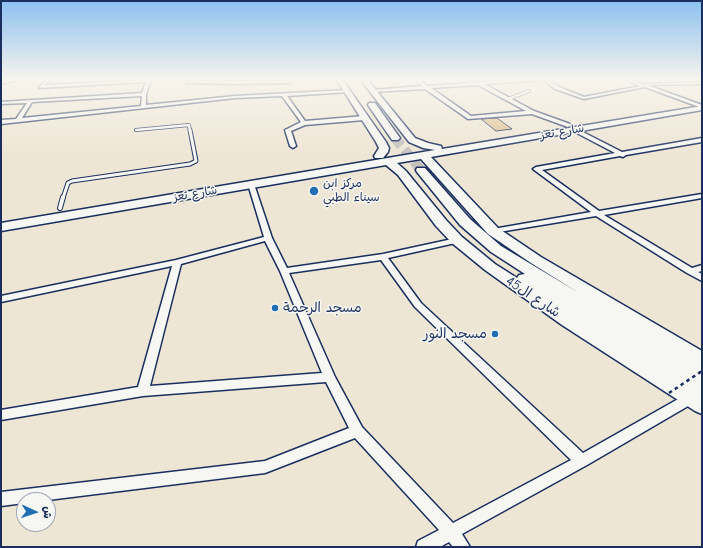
<!DOCTYPE html>
<html>
<head>
<meta charset="utf-8">
<style>
  body { margin:0 }
  #map { position:relative; width:703px; height:548px; overflow:hidden; background:#eee6d5; font-family:"Comic Neue","Playpen Sans Arabic",sans-serif }
  canvas { display:block }
  .frame { position:absolute; inset:0; border:2px solid #1b2f5e; pointer-events:none }
  .north { position:absolute; left:16px; top:492px; width:40px; height:40px; box-sizing:border-box; background:#f6f6f2; border:1px solid #9ea6b7; border-radius:50%; rotate:93deg; font-size:11px; font-weight:700; line-height:16px; text-align:center; color:#1b2f5e }
  .north::after { content:''; display:block; margin:auto; width:14px; height:18px; background:#1f6fb2; clip-path:polygon(50% 0,100% 100%,50% 72%,0 100%) }
</style>
</head>
<body>
<div id="map">
<canvas width="703" height="548"></canvas>
<div class="frame"></div>
<div class="north">ش</div>
</div>
<script>
const g = document.querySelector('canvas').getContext('2d');
g.lineJoin = 'round';
function paint(path, color) { g.fillStyle = color; g.fill(path, 'evenodd'); }
const poly = rows => new Path2D(rows.map(r => 'M' + r).join(''));
function stroke(path, color, width, dash) { g.strokeStyle = color; g.lineWidth = width; g.lineCap = dash ? 'butt' : 'round'; g.setLineDash(dash || []); g.stroke(path); }
function drawText(font, color, halo, rows, align = 'center') {
  g.font = font + ' "Comic Neue","Playpen Sans Arabic",sans-serif'; g.lineWidth = 3; g.setLineDash([]); g.textBaseline = 'middle'; g.strokeStyle = halo; g.fillStyle = color; for (const [text, x, y, turn = 0] of rows) {
    g.save(); g.translate(x, y); g.rotate((+turn || 0) * Math.PI / 180); g.textAlign = isNaN(turn) ? turn : align; if (halo) g.strokeText(text, 0, 0); g.fillText(text, 0, 0); g.restore();
  }
}
const building = poly([
  [497,118,512,129,496,131,481,119,497,118]
]);
const primaryTunnel = poly([
  [395,138,421,170]
]);
const serviceFar2 = poly([
  [508,99,529,91],
  [136,130,189,125,190,131]
]);
const serviceFar1 = poly([
  [63,198,68,183,72,181,190,164,196,161,190,130]
]);
const service = poly([
  [60,208,63,197]
]);
const minor = poly([
  [46,79,50,79,45,85,151,80,146,94,146,105,235,96,347,90,349,92,287,96,305,121,364,116,367,118,364,120,305,125,291,131,296,146,293,148,290,146,285,130,301,122,282,96,235,98,1,124,1,120,16,119,27,103,1,104,1,102,142,93,146,82,39,88,46,79],
  [142,96,141,106,22,118,32,102,142,96],
  [415,79,419,79,427,86,526,79,548,79,559,87,584,97,640,86,624,79,630,79,643,84,702,82,702,84,647,85,702,105,702,108,645,87,584,99,555,89,544,80,484,84,534,111,570,124,571,125,568,127,532,114,468,119,425,89,372,92,370,91,372,90,422,86,415,79],
  [478,85,526,111,471,116,431,88,478,85],
  [188,81,289,81,291,82,289,83,238,84,186,83,188,81],
  [575,128,622,152,702,138,702,142,626,155,623,157,620,156,542,170,599,211,702,194,702,198,604,215,692,268,702,265,702,271,698,272,702,274,702,281,687,273,596,216,493,233,490,233,489,231,493,229,591,212,533,169,536,167,615,153,573,131,572,130,575,128],
  [251,182,254,184,272,238,287,268,383,254,457,238,460,238,461,240,460,242,388,258,421,303,583,453,687,394,691,393,695,394,697,398,695,402,587,465,462,534,470,547,453,547,449,542,440,547,416,547,418,541,439,530,355,438,265,473,48,500,24,500,24,503,1,506,1,492,265,461,349,428,326,382,143,396,1,420,1,410,138,387,172,266,1,302,1,296,176,260,264,237,248,184,251,182],
  [265,241,280,271,322,373,150,386,181,264,265,241],
  [381,260,415,307,571,460,453,523,362,427,335,377,289,273,381,260]
]);
const tertiary = poly([
  [10,79,23,79,1,84,1,80,10,79]
]);
const primary = poly([
  [336,79,342,79,386,142,389,148,388,152,383,158,375,158,374,156,379,148,376,142,336,79],
  [360,79,367,79,415,138,428,143,441,146,442,149,702,106,702,110,431,157,498,228,541,257,702,351,702,414,695,411,562,325,485,270,452,243,436,226,398,175,386,165,1,231,1,223,435,150,423,148,409,142,360,79],
  [421,159,488,234,531,263,579,293,501,246,470,219,425,168,417,168,416,170,417,172,460,225,491,252,525,274,519,275,517,278,495,264,462,237,446,220,406,171,397,163,421,159],
  [369,103,375,103,400,138,398,140,392,140,368,105,369,103]
]);
const pathBridge = poly([
  [669,393,702,371]
]);
const markers = [
  [314,191,5,"#1f6fb2"],
  [275,308,4,"#1f6fb2"],
  [495,334,4,"#1f6fb2"]
];
const farStreetnames = [
  ["شارع تعز",562,132,-10],
  ["شارع تعز",195,194,-10]
];
const farPoinames = [
  ["مركز ابن",323,184],
  ["سيناء الطبي",323,198]
];
const streetNames = [
  ["شارع ال45",533,297,34]
];
const poiNames = [
  ["مسجد الرحمة",283,308],
  ["مسجد النور",487,334,"right"]
];
paint(building, '#dcc091');
stroke(building, '#1b2f5e', 1);
stroke(primaryTunnel, '#c4c1bd', 10, [10, 5]);
stroke(serviceFar2, '#1b2f5e', 4);
stroke(serviceFar1, '#1b2f5e', 5);
stroke(service, '#1b2f5e', 6);
stroke(minor, '#1b2f5e', 3);
stroke(tertiary, '#1b2f5e', 3);
stroke(primary, '#1b2f5e', 3);
stroke(serviceFar2, '#f6f6f2', 2.5);
stroke(serviceFar1, '#f6f6f2', 3);
stroke(service, '#f6f6f2', 4);
paint(minor, '#f6f6f2');
paint(tertiary, '#f6f6f2');
paint(primary, '#f6f6f2');
stroke(pathBridge, '#1b2f5e', 2.5, [3.5, 3.5]);
const sky = g.createLinearGradient(0, 0, 0, 156);
sky.addColorStop(0, '#8cc0f1');
sky.addColorStop(0.51, '#f7f4ec');
sky.addColorStop(1, '#f7f4ec00');
g.fillStyle = sky;
g.fillRect(0, 0, 703, 156);
for (const [x, y, r, color] of markers) { const dot = new Path2D(); dot.arc(x, y, r, 0, 2 * Math.PI); g.fillStyle = color; g.fill(dot); stroke(dot, '#f6f6f2', 1.5); }
drawText('12px', '#1b2f5e', '#f6f6f2', farStreetnames);
drawText('12px', '#1b2f5e', '#f6f6f2', farPoinames, 'left');
drawText('14px', '#1b2f5e', '#f6f6f2', streetNames);
drawText('14px', '#1b2f5e', '#f6f6f2', poiNames, 'left');
</script>
</body>
</html>
